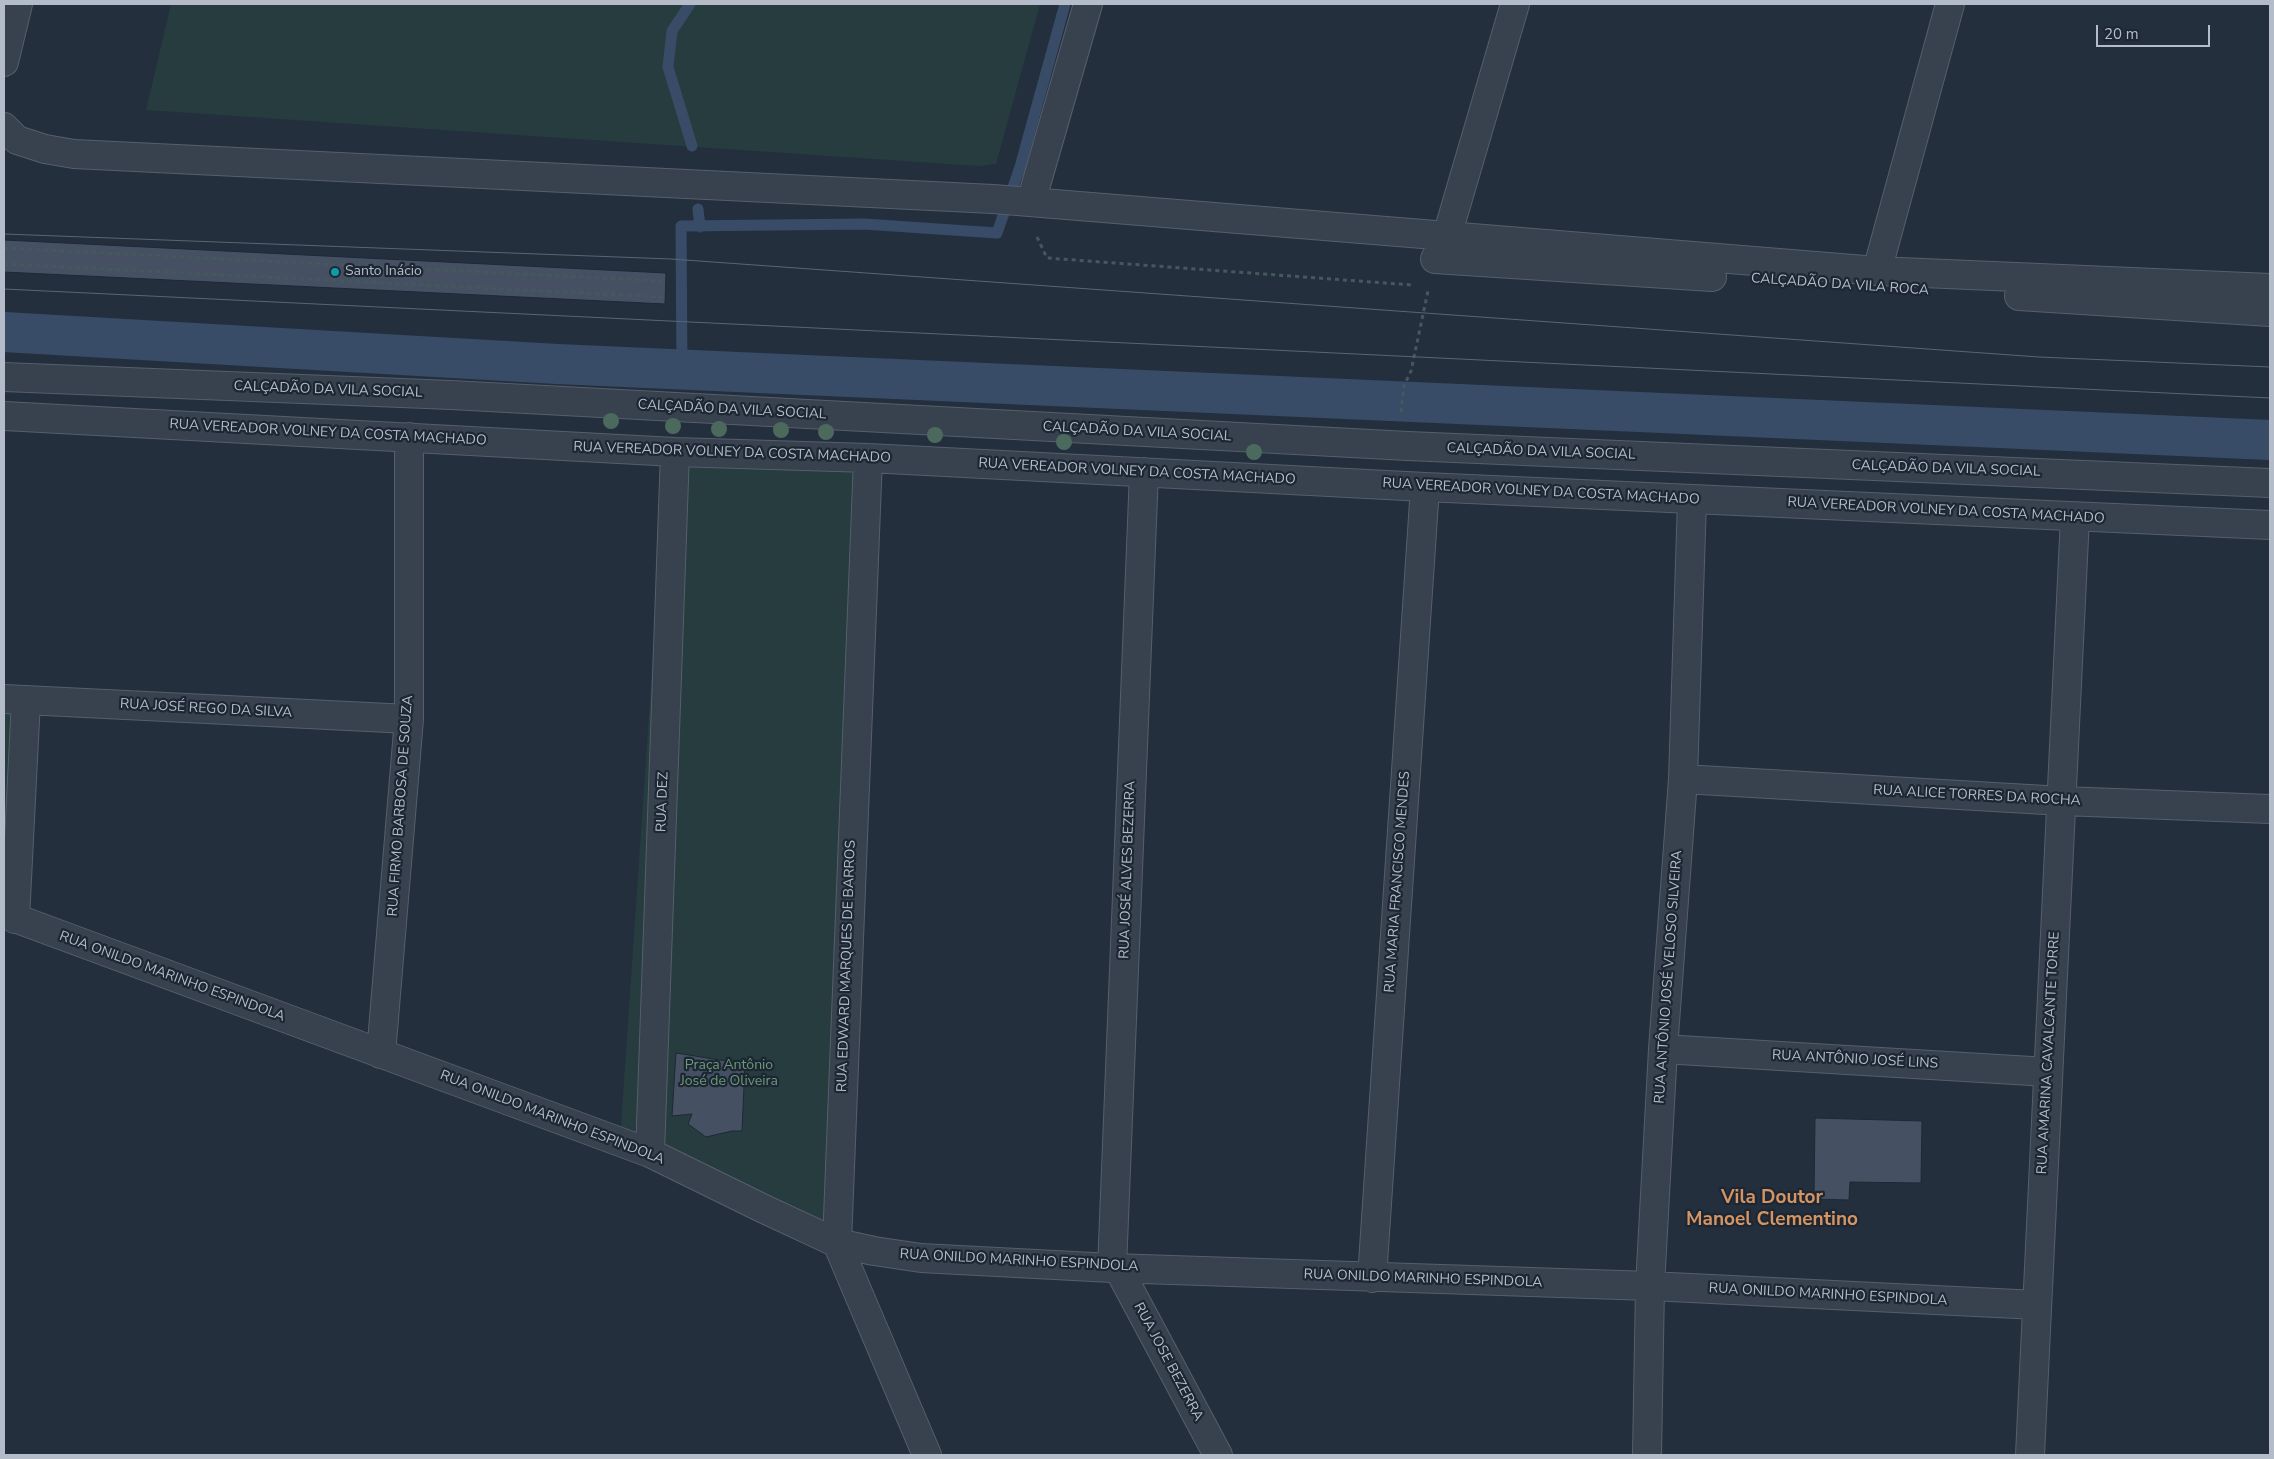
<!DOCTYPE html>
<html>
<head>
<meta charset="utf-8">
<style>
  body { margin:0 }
  #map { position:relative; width:2274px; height:1459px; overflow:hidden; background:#242f3e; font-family:"Nunito Sans",sans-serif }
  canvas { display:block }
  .frame { position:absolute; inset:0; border:5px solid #b4bcc9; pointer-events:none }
  .scale { position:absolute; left:2096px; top:25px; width:114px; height:22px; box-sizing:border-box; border:2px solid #b4bcc9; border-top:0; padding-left:6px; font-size:15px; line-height:18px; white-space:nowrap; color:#b4bcc9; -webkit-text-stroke:4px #1d2633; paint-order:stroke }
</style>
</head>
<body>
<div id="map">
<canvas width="2274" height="1459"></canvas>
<div class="frame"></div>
<div class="scale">20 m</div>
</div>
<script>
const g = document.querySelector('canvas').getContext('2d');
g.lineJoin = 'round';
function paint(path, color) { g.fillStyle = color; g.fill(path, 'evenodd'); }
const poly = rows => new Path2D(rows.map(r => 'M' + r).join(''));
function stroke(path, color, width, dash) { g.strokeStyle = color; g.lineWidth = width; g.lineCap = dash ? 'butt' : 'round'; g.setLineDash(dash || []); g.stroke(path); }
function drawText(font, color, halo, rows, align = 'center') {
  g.font = font + ' "Nunito Sans",sans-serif'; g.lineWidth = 4.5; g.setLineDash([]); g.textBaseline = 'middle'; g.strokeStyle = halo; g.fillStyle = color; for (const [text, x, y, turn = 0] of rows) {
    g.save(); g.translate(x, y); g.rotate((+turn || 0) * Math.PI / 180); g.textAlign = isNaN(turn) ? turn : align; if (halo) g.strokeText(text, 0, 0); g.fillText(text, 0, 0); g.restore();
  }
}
const green = poly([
  [171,4,1040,4,996,164,978,166,146,110],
  [860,463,828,1236,620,1140,666,464],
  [4,703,22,703,4,910]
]);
const stream = poly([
  [690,4,672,31,668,67,692,146],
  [698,209,700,227],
  [682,370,681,226,864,224,997,233,1020,167,1065,4]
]);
const canal = poly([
  [4,332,557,364,2270,440]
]);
const building = poly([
  [4,240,666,273,665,304,4,272,4,240],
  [676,1053,745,1064,742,1131,732,1131,706,1137,688,1124,692,1114,672,1116,676,1053],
  [1815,1118,1922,1121,1921,1183,1850,1182,1849,1200,1814,1199,1815,1118]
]);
const path = poly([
  [1037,237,1047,258,1412,285],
  [4,248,662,281],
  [4,264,663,297],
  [1401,412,1404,386,1411,371,1428,291]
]);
const minor = poly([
  [1515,4,1447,236,1435,259,1712,277],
  [4,62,18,4],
  [4,127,17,140,45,149,74,154,993,199,1877,271,2270,288],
  [1031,202,1088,4],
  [1877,271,1950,4],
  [2019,296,2270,312],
  [4,377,451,395,1408,446,2270,483],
  [4,416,675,452,868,458,1425,487,2270,525],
  [868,458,837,1243,927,1455],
  [4,699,409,719],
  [1683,779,2063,801,2270,809],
  [4,914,650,1153,762,1208,837,1243,874,1251,921,1258,1112,1268,1650,1286,2037,1305],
  [15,919,26,700],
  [1663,1049,2048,1072],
  [381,1054,409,719,409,437],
  [650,1153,675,452],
  [1112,1268,1144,472],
  [1118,1268,1218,1455],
  [1372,1278,1425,487],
  [1647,1455,1650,1286,1663,1049,1683,779,1692,500],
  [2030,1455,2075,517]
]);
const tram = poly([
  [4,234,671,259,2039,357,2270,367],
  [4,289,2270,398]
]);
const trees = [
  [611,421],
  [673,426],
  [719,429],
  [781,430],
  [826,432],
  [935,435],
  [1064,442],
  [1254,452]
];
const markers = [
  [335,272,5,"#0f9aa8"]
];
const poiNames = [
  ["Santo Inácio",345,272]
];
const streetNames = [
  ["CALÇADÃO DA VILA ROCA",1840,285,4],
  ["CALÇADÃO DA VILA SOCIAL",328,390,2],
  ["CALÇADÃO DA VILA SOCIAL",732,410,3],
  ["CALÇADÃO DA VILA SOCIAL",1137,432,3],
  ["RUA VEREADOR VOLNEY DA COSTA MACHADO",328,433,3],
  ["CALÇADÃO DA VILA SOCIAL",1541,452,2],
  ["RUA VEREADOR VOLNEY DA COSTA MACHADO",732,453,2],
  ["CALÇADÃO DA VILA SOCIAL",1946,469,2],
  ["RUA VEREADOR VOLNEY DA COSTA MACHADO",1137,472,3],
  ["RUA VEREADOR VOLNEY DA COSTA MACHADO",1541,492,3],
  ["RUA VEREADOR VOLNEY DA COSTA MACHADO",1946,511,3],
  ["RUA JOSÉ REGO DA SILVA",206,709,3],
  ["RUA ALICE TORRES DA ROCHA",1977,796,3],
  ["RUA DEZ",663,802,-88],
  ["RUA FIRMO BARBOSA DE SOUZA",401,806,-86],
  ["RUA JOSÉ ALVES BEZERRA",1128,870,-88],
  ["RUA MARIA FRANCISCO MENDES",1398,882,-86],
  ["RUA EDWARD MARQUES DE BARROS",847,966,-88],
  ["RUA ONILDO MARINHO ESPINDOLA",172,977,20],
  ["RUA ANTÔNIO JOSÉ VELOSO SILVEIRA",1669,977,-86],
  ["RUA AMARINA CAVALCANTE TORRE",2049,1053,-87],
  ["RUA ANTÔNIO JOSÉ LINS",1855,1060,3],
  ["RUA ONILDO MARINHO ESPINDOLA",552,1118,21],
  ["RUA ONILDO MARINHO ESPINDOLA",1019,1261,3],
  ["RUA ONILDO MARINHO ESPINDOLA",1423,1279,2],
  ["RUA ONILDO MARINHO ESPINDOLA",1828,1295,3],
  ["RUA JOSE BEZERRA",1168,1362,62]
];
const parkNames = [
  ["Praça Antônio",729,1066],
  ["José de Oliveira",729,1082]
];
const districtNames = [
  ["Vila Doutor",1772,1198],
  ["Manoel Clementino",1772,1220]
];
paint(green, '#263c3f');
stroke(stream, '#394c67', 11);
stroke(canal, '#394c67', 40);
paint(building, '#455162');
stroke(building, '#1f2835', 1);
stroke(minor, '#565f6c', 30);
stroke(path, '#44595c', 3, [4, 4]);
stroke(minor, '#38414e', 28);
stroke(tram, '#5a6575', 1);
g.fillStyle = '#4b6a5d';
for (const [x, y] of trees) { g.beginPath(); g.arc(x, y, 8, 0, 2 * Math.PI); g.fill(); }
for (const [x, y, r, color] of markers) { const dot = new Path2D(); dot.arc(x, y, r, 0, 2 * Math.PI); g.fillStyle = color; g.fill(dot); stroke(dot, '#1d2633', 2); }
drawText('14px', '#b4bcc9', '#1d2633', poiNames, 'left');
drawText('14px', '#b4bcc9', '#1d2633', streetNames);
drawText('14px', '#6b9a76', '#1d2633', parkNames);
drawText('bold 19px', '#d59563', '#1d2633', districtNames);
</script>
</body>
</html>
